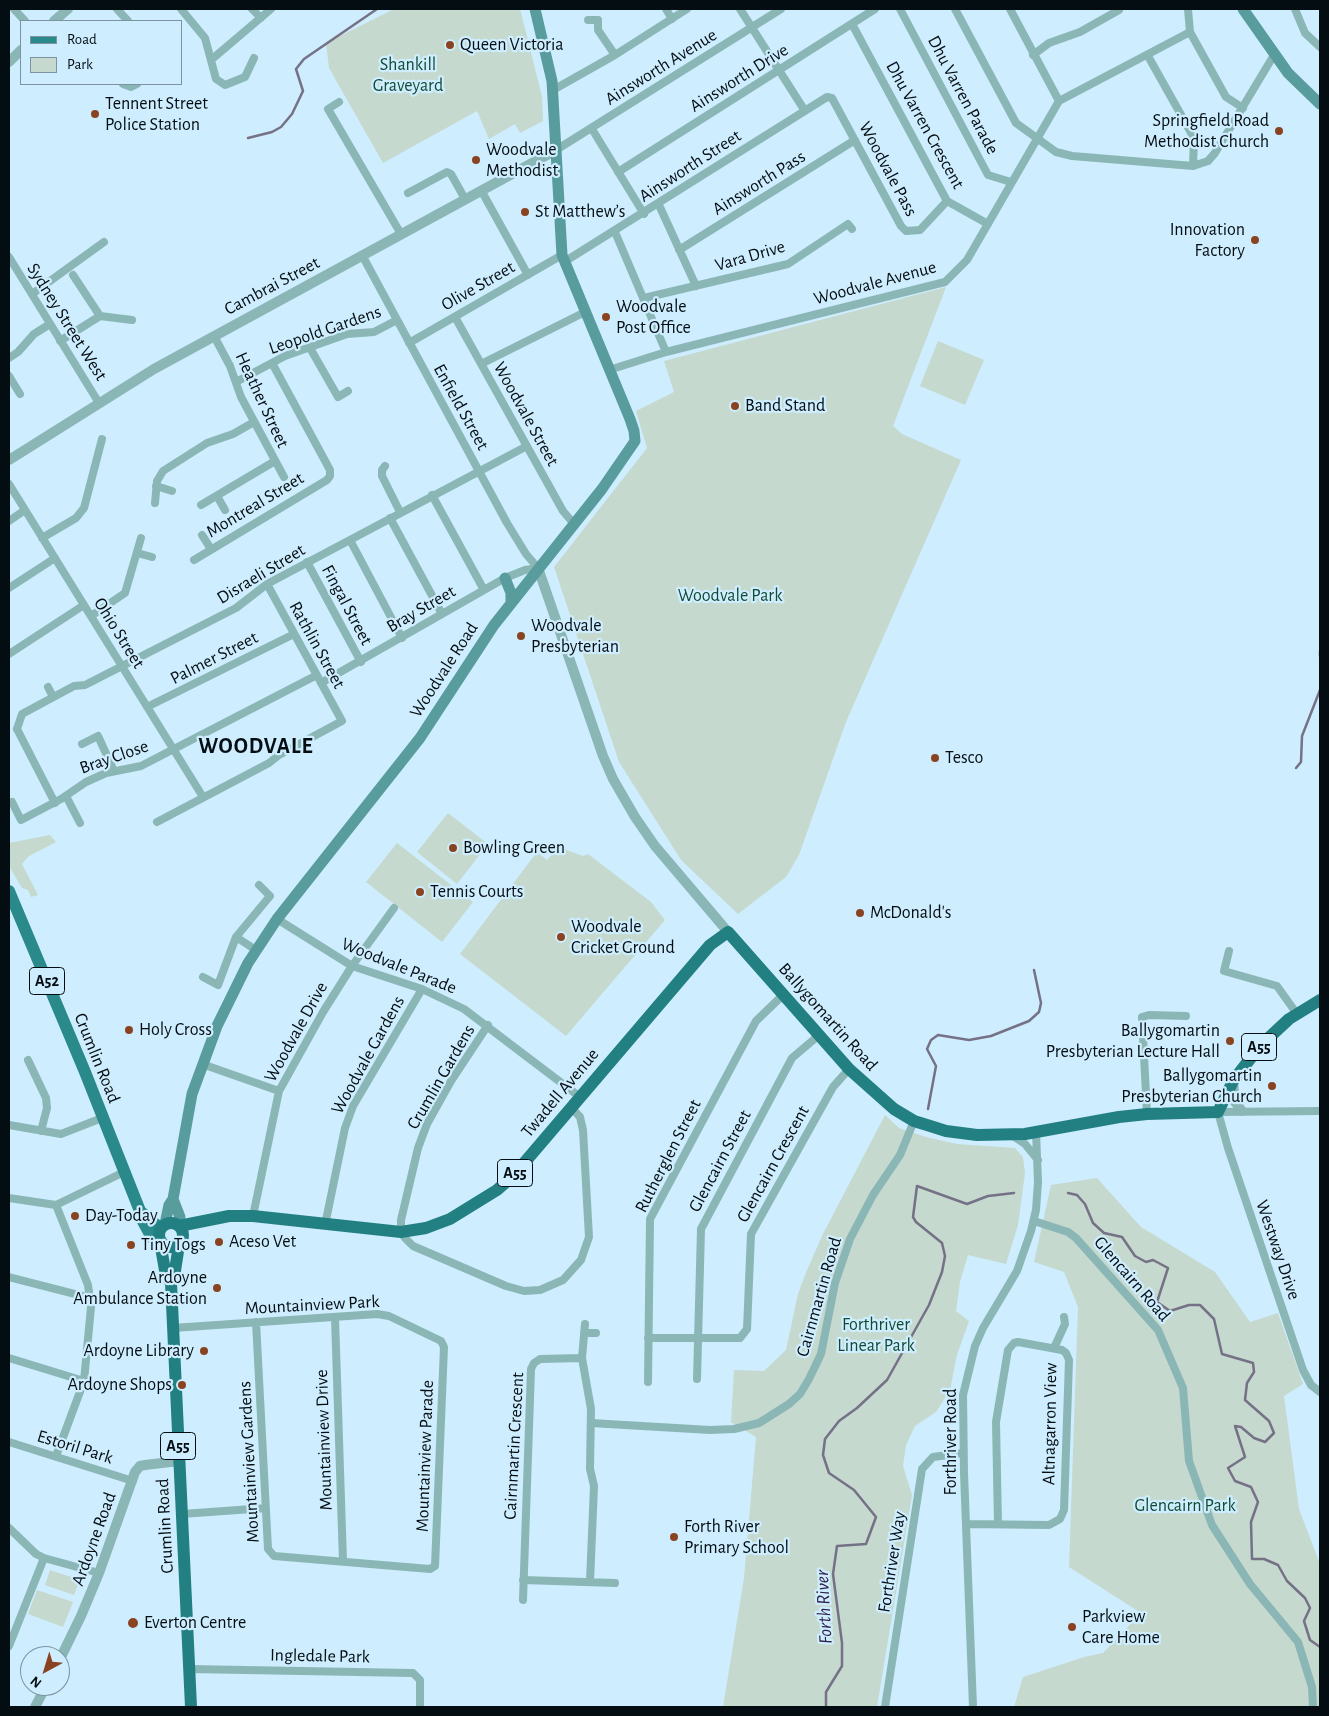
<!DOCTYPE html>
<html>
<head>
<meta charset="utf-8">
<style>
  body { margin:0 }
  #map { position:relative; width:1329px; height:1716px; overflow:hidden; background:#ceedfe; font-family:"Alegreya Sans",sans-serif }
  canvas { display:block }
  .frame { position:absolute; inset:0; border:10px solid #040d12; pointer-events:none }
  .legend { position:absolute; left:20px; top:20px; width:162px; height:65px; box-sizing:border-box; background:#ceedfe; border:1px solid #7d93a0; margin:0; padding:6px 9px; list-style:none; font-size:15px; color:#040d12 }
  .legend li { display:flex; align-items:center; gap:10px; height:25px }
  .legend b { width:25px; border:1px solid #7d93a0 }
  .north { position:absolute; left:20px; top:1646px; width:50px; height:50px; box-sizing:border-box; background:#ceedfe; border:1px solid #7d93a0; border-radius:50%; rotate:219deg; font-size:14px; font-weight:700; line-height:20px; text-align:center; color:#040d12 }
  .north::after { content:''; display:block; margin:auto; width:18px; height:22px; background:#8a4320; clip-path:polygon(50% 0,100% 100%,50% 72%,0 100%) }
</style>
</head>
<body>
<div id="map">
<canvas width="1329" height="1716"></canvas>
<div class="frame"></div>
<ul class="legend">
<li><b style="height:6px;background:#2a8a8b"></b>Road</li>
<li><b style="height:14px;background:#c5d9ce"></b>Park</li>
</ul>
<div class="north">N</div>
</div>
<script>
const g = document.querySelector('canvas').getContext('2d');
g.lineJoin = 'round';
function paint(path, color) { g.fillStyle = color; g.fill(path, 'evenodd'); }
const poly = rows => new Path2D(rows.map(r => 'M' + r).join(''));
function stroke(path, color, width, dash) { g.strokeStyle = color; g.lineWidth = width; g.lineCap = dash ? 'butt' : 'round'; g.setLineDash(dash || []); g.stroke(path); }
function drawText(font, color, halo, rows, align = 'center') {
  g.font = font + ' "Alegreya Sans",sans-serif'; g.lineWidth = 4.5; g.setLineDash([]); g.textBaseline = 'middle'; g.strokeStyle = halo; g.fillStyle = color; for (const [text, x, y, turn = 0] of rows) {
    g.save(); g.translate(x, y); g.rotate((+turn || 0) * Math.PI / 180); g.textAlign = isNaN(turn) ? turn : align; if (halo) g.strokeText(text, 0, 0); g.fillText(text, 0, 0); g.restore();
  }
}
const green = poly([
  [394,9,520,9,542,96,543,121,520,133,515,124,489,139,477,111,383,163,329,68,326,43],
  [946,287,893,426,902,434,961,460,846,722,799,855,786,877,738,914,681,860,619,762,554,567,647,448,636,411,674,392,664,361],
  [938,341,984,360,965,405,920,386],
  [448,813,488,844,457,884,417,852],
  [50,835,56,842,29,856,22,864,38,895,31,897,28,890,22,888,9,866,9,843],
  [397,843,473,902,442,942,366,882],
  [559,847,583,856,588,854,651,902,665,920,566,1036,460,954,537,852,547,860],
  [885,1115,899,1128,926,1137,957,1144,1015,1148,1023,1157,1025,1173,1018,1225,1006,1264,968,1255,960,1282,956,1311,969,1321,957,1355,950,1390,936,1412,915,1426,906,1445,903,1466,912,1495,877,1707,723,1707,744,1578,756,1437,731,1422,734,1370,764,1371,786,1350,798,1294,807,1270,823,1234],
  [1097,1178,1141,1227,1215,1272,1250,1322,1278,1313,1303,1384,1284,1396,1299,1509,1320,1564,1320,1707,1014,1707,1023,1677,1084,1657,1103,1653,1141,1613,1069,1567,1078,1307,1064,1272,1034,1262,1051,1185],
  [50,1570,80,1580,74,1595,45,1585],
  [37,1590,73,1602,63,1627,28,1614]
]);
const stream = poly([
  [248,138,272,132,281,127,292,114,303,91,296,69,304,59,377,9],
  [1320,651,1320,656],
  [1296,768,1301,762,1302,736,1320,690],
  [928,1109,936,1066,927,1049,931,1040,938,1035,969,1040,991,1036,1029,1021,1039,1012,1041,1003,1034,970],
  [1068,1193,1077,1195,1085,1204,1093,1223,1104,1233,1122,1237,1135,1256,1146,1262,1153,1260,1168,1268,1157,1302,1170,1311,1189,1305,1200,1305,1214,1319,1222,1354,1253,1363,1254,1372,1247,1383,1245,1400,1269,1421,1274,1433,1265,1442,1254,1438,1241,1427,1235,1426,1245,1457,1228,1468,1235,1481,1251,1487,1258,1502,1251,1522,1252,1559,1264,1559,1278,1565,1287,1581,1305,1598,1310,1608,1304,1621,1310,1640,1320,1647],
  [826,1707,826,1692,842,1666,842,1643,833,1574,837,1546,866,1544,876,1517,854,1490,829,1473,823,1455,825,1439,839,1421,857,1408,887,1380,929,1305,942,1272,945,1256,942,1243,916,1222,913,1217,917,1186,967,1204,988,1196,1014,1193]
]);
const minor = poly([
  [14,9,25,21],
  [117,9,128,21],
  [181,9,205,38,216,79,225,85,245,77,254,58],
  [252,9,261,18],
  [666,9,672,19],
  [740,9,805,111],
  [900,9,988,175,1011,182],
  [955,9,1016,123,1056,152,1072,156,1193,166,1208,161,1215,153,1274,55],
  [1010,9,1059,101],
  [1188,9,1190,32,1226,97,1243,108],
  [1295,9,1305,33,1320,47],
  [588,20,598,20,598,30,615,55],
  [852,24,947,201,988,224],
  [1033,55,1049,43,1080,32,1119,10],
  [1148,56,1194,138,1193,166],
  [211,60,271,9],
  [123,84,131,87,137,84],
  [553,90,615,55,687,9],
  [339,102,328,109,401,234],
  [592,129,644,214],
  [556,150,781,9],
  [618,172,875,9],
  [481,190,528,275],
  [408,193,447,172,451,174,465,199],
  [659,205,696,286],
  [615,232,666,352],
  [679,250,855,140],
  [362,255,507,523,526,554,538,568],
  [9,257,99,403],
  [564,262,827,97,832,98,901,226,906,231,920,230,947,201],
  [73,275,100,316],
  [32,294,104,242],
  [644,298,788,264,848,224,852,229],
  [455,317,563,511,574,524],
  [214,336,230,366,241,397,284,477],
  [60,341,100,316,132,320],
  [409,343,562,255],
  [310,348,338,397,348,391],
  [9,358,18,352,34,334,50,324],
  [481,364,585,312],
  [609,370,666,352,945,282,967,260,1059,101,1190,32],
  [9,376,20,394],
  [236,382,285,356,347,334,374,332,397,320],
  [385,466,382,470,382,476,400,512],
  [9,484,203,797],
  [156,486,172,491],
  [432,495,484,590],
  [217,496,225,510],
  [155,503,157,481,163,471,207,443,233,434,254,422],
  [201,505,275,461],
  [390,518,442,614],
  [9,521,25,510],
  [202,535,211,549],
  [42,538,76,518,84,508,102,439],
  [350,540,402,638],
  [137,553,152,557],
  [194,560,327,480,330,476,330,470,272,363],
  [307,562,361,662],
  [9,588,55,558],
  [91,616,125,593,141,538],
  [9,654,84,605],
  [321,683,505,578,525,570,538,568],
  [48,687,53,697],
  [147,707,294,634],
  [17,729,22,714,74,686,85,685,236,608,267,584,527,446],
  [17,729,55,803],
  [82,744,98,736,114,771],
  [66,796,80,823],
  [12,802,21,820,61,799,86,782,106,773,141,766,317,675],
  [157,822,269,763,279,755,342,721,267,584],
  [277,919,352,966,422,989,464,1009,580,1097],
  [236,937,256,950],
  [1229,951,1224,971,1277,986,1297,1014],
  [203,977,218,985,236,937,270,896,259,885],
  [488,1025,451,1081,427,1124,418,1148,401,1220,401,1232,405,1238,413,1246,506,1286,524,1291,540,1290,563,1280,581,1260,589,1237,583,1130,580,1117,571,1107],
  [28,1060,46,1098,47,1108,41,1131],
  [202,1064,279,1091],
  [1320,1111,1218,1112,1228,1148,1303,1370,1311,1385,1320,1392],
  [1147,1114,1142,1017,1149,1015,1186,1016],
  [9,1125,61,1134,102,1118],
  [1013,1136,1025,1144,1038,1160],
  [9,1198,56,1205,124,1172],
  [56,1205,88,1285,91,1307,84,1381,56,1456],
  [253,1216,279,1091,323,1012,352,966,394,908],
  [1034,1221,1068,1232,1076,1238,1158,1330,1183,1388,1189,1461,1212,1525,1250,1584,1298,1642,1312,1687,1313,1707],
  [325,1225,345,1128,353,1106,422,989],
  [9,1277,91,1298],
  [335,1318,343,1561],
  [585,1324,582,1358,591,1409,590,1469,594,1486,590,1582],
  [173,1328,377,1314,389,1316,441,1341,444,1347,435,1566,430,1569,274,1556,268,1549,256,1322],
  [584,1333,596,1333],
  [648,1338,740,1338,747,1329,751,1234,833,1087,849,1069],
  [1054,1348,1065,1324,1064,1317],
  [9,1358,84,1381],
  [697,1379,701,1229,792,1058,818,1036],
  [648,1382,650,1219,756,1021,783,995],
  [591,1423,710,1430,734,1429,759,1423,789,1404,800,1394,809,1379,821,1354,835,1283,850,1239,873,1195,900,1155,914,1121],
  [9,1442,133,1481],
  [182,1514,266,1508],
  [966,1524,1049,1525,1060,1519,1064,1510,1069,1360,1066,1353,1062,1350,1018,1342,1014,1343,1008,1350,996,1422,998,1524],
  [9,1528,36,1554,44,1558],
  [523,1580,615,1583],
  [523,1600,531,1369,534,1363,540,1359,582,1358],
  [9,1646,44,1558,99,1573],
  [189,1669,413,1673,420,1680,420,1707],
  [885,1707,922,1469,933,1457,963,1453],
  [973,1707,964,1473,963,1395,975,1346,983,1328,1017,1271,1031,1231,1036,1210,1038,1182,1036,1132]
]);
const tertiary = poly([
  [54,21,68,9],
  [9,62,21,50],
  [9,460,154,369,556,150],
  [538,568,603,756,613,779,635,817,655,846,728,932],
  [1233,1082,1235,1102,1242,1111],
  [60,1659,81,1616,99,1573,135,1472,140,1466,145,1465,179,1461],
  [35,1707,46,1686]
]);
const secondary = poly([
  [1243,9,1288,73,1320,104],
  [505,578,511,593,511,603],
  [173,1199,180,1217,178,1225],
  [165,1224,169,1205,173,1199,192,1094,217,1026,248,963,277,919,420,738,494,625,602,489,635,441,634,431,630,419,562,255,552,81,535,9]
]);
const primary = poly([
  [9,891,85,1072,140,1211,140,1216,152,1238,160,1242],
  [140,1211,160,1228]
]);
const trunk = poly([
  '159 1235a12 12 0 1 1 24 0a12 12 0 1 1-24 0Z',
  [179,1226,229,1216,253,1216,401,1232,426,1228,450,1219,497,1190,513,1176,710,945,728,932,849,1069,894,1109,914,1121,927,1125,946,1131,977,1135,1025,1134,1119,1117,1147,1114,1218,1112,1233,1081,1260,1046,1289,1019,1320,1000],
  [160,1242,166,1276,171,1283,191,1707],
  [171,1283,174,1277,179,1245]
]);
const markers = [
  [450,45,5,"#8a4320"],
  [95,114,5,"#8a4320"],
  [1279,131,5,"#8a4320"],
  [476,160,5,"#8a4320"],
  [525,212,5,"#8a4320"],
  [1255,240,5,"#8a4320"],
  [606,317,5,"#8a4320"],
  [735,406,5,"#8a4320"],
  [521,636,5,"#8a4320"],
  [935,758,5,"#8a4320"],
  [453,848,5,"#8a4320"],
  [420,892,5,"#8a4320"],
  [860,913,5,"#8a4320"],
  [561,937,5,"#8a4320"],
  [129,1030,5,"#8a4320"],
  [1230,1041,5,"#8a4320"],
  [1272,1086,5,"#8a4320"],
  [75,1216,5,"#8a4320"],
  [219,1242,5,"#8a4320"],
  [131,1245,5,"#8a4320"],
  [217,1288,5,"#8a4320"],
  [204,1351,5,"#8a4320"],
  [182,1385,5,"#8a4320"],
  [674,1537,5,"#8a4320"],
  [133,1623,6,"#8a4320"],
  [1072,1627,5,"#8a4320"]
];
const shields = [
  [47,981,35],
  [1259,1047,35],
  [515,1173,35],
  [178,1446,35]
];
const shieldNames = [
  ["A52",47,981],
  ["A55",1259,1047],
  ["A55",515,1173],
  ["A55",178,1446]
];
const poiNames = [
  ["Queen Victoria",460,45],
  ["Tennent Street",105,104],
  ["Police Station",105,125],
  ["Springfield Road",1269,121,"right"],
  ["Methodist Church",1269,142,"right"],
  ["Woodvale",486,150],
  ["Methodist",486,171],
  ["St Matthew’s",535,212],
  ["Innovation",1245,230,"right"],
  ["Factory",1245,251,"right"],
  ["Woodvale",616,307],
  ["Post Office",616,328],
  ["Band Stand",745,406],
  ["Woodvale",531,626],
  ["Presbyterian",531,647],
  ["Tesco",945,758],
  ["Bowling Green",463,848],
  ["Tennis Courts",430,892],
  ["McDonald's",870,913],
  ["Woodvale",571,927],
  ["Cricket Ground",571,948],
  ["Holy Cross",139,1030],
  ["Ballygomartin",1220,1031,"right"],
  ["Presbyterian Lecture Hall",1220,1052,"right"],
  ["Ballygomartin",1262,1076,"right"],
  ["Presbyterian Church",1262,1097,"right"],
  ["Day-Today",85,1216],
  ["Aceso Vet",229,1242],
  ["Tiny Togs",141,1245],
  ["Ardoyne",207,1278,"right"],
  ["Ambulance Station",207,1299,"right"],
  ["Ardoyne Library",194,1351,"right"],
  ["Ardoyne Shops",172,1385,"right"],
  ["Forth River",684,1527],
  ["Primary School",684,1548],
  ["Parkview",1082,1617],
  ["Care Home",1082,1638],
  ["Everton Centre",144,1623]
];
const parkNames = [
  ["Shankill",408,65],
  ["Graveyard",408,86],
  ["Woodvale Park",730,596],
  ["Forthriver",876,1325],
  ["Linear Park",876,1346],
  ["Glencairn Park",1185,1506]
];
const streetNames = [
  ["Ainsworth Avenue",661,67,-32],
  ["Ainsworth Drive",739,78,-32],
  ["Dhu Varren Parade",963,95,62],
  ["Dhu Varren Crescent",925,125,61],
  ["Ainsworth Street",690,166,-33],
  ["Woodvale Pass",888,169,62],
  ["Ainsworth Pass",759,183,-32],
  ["Vara Drive",750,256,-16],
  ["Woodvale Avenue",875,283,-15],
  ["Cambrai Street",272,286,-28],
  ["Olive Street",478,286,-30],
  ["Sydney Street West",67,322,58],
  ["Leopold Gardens",325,330,-19],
  ["Heather Street",262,400,65],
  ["Enfield Street",461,407,61],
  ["Woodvale Street",526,414,61],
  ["Montreal Street",255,505,-31],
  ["Disraeli Street",261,574,-31],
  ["Fingal Street",347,605,62],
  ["Bray Street",421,609,-30],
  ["Ohio Street",119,633,58],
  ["Rathlin Street",317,645,61],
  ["Palmer Street",214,658,-27],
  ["Woodvale Road",444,670,-57],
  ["Bray Close",114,757,-19],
  ["Woodvale Parade",399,966,22],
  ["Ballygomartin Road",828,1017,48],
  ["Woodvale Drive",296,1032,-61],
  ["Woodvale Gardens",368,1055,-61],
  ["Crumlin Road",97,1058,68],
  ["Crumlin Gardens",441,1077,-60],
  ["Twadell Avenue",560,1093,-50],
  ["Rutherglen Street",668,1156,-63],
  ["Glencairn Street",720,1161,-62],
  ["Glencairn Crescent",773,1164,-61],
  ["Westway Drive",1278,1250,71],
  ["Glencairn Road",1132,1279,49],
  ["Cairnmartin Road",819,1297,-74],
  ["Mountainview Park",312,1305,-3],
  ["Altnagarron View",1050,1424,-89],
  ["Mountainview Drive",324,1440,-92],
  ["Forthriver Road",951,1442,-90],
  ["Cairnmartin Crescent",514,1446,-87],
  ["Estoril Park",75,1447,17],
  ["Mountainview Parade",425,1456,-88],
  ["Mountainview Gardens",249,1462,-93],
  ["Crumlin Road",165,1526,-93],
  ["Ardoyne Road",94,1539,-70],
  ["Forthriver Way",892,1562,-81],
  ["Ingledale Park",320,1656,1]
];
const waterNames = [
  ["Forth River",824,1607,-93]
];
const districtNames = [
  ["WOODVALE",256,746]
];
paint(green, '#c5d9ce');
stroke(stream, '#757186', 2.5);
stroke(minor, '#8bb6b6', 8);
stroke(tertiary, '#8bb6b6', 10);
stroke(secondary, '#599c9d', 11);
stroke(primary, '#2a8a8b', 12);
stroke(trunk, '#228082', 12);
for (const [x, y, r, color] of markers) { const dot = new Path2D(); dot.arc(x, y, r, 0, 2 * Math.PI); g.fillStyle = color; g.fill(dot); stroke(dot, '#ceedfe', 2); }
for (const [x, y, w] of shields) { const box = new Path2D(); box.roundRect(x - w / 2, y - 13.5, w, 27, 4); g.fillStyle = '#ceedfe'; g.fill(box); stroke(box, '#040d12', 1); }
drawText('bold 16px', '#040d12', null, shieldNames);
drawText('18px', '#040d12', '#ceedfe', poiNames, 'left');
drawText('18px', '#124b33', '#ceedfe', parkNames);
drawText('18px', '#040d12', '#ceedfe', streetNames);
drawText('italic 19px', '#32224a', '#ceedfe', waterNames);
g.letterSpacing = '1px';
drawText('bold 22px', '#040d12', '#ceedfe', districtNames);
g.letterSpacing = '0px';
</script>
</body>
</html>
